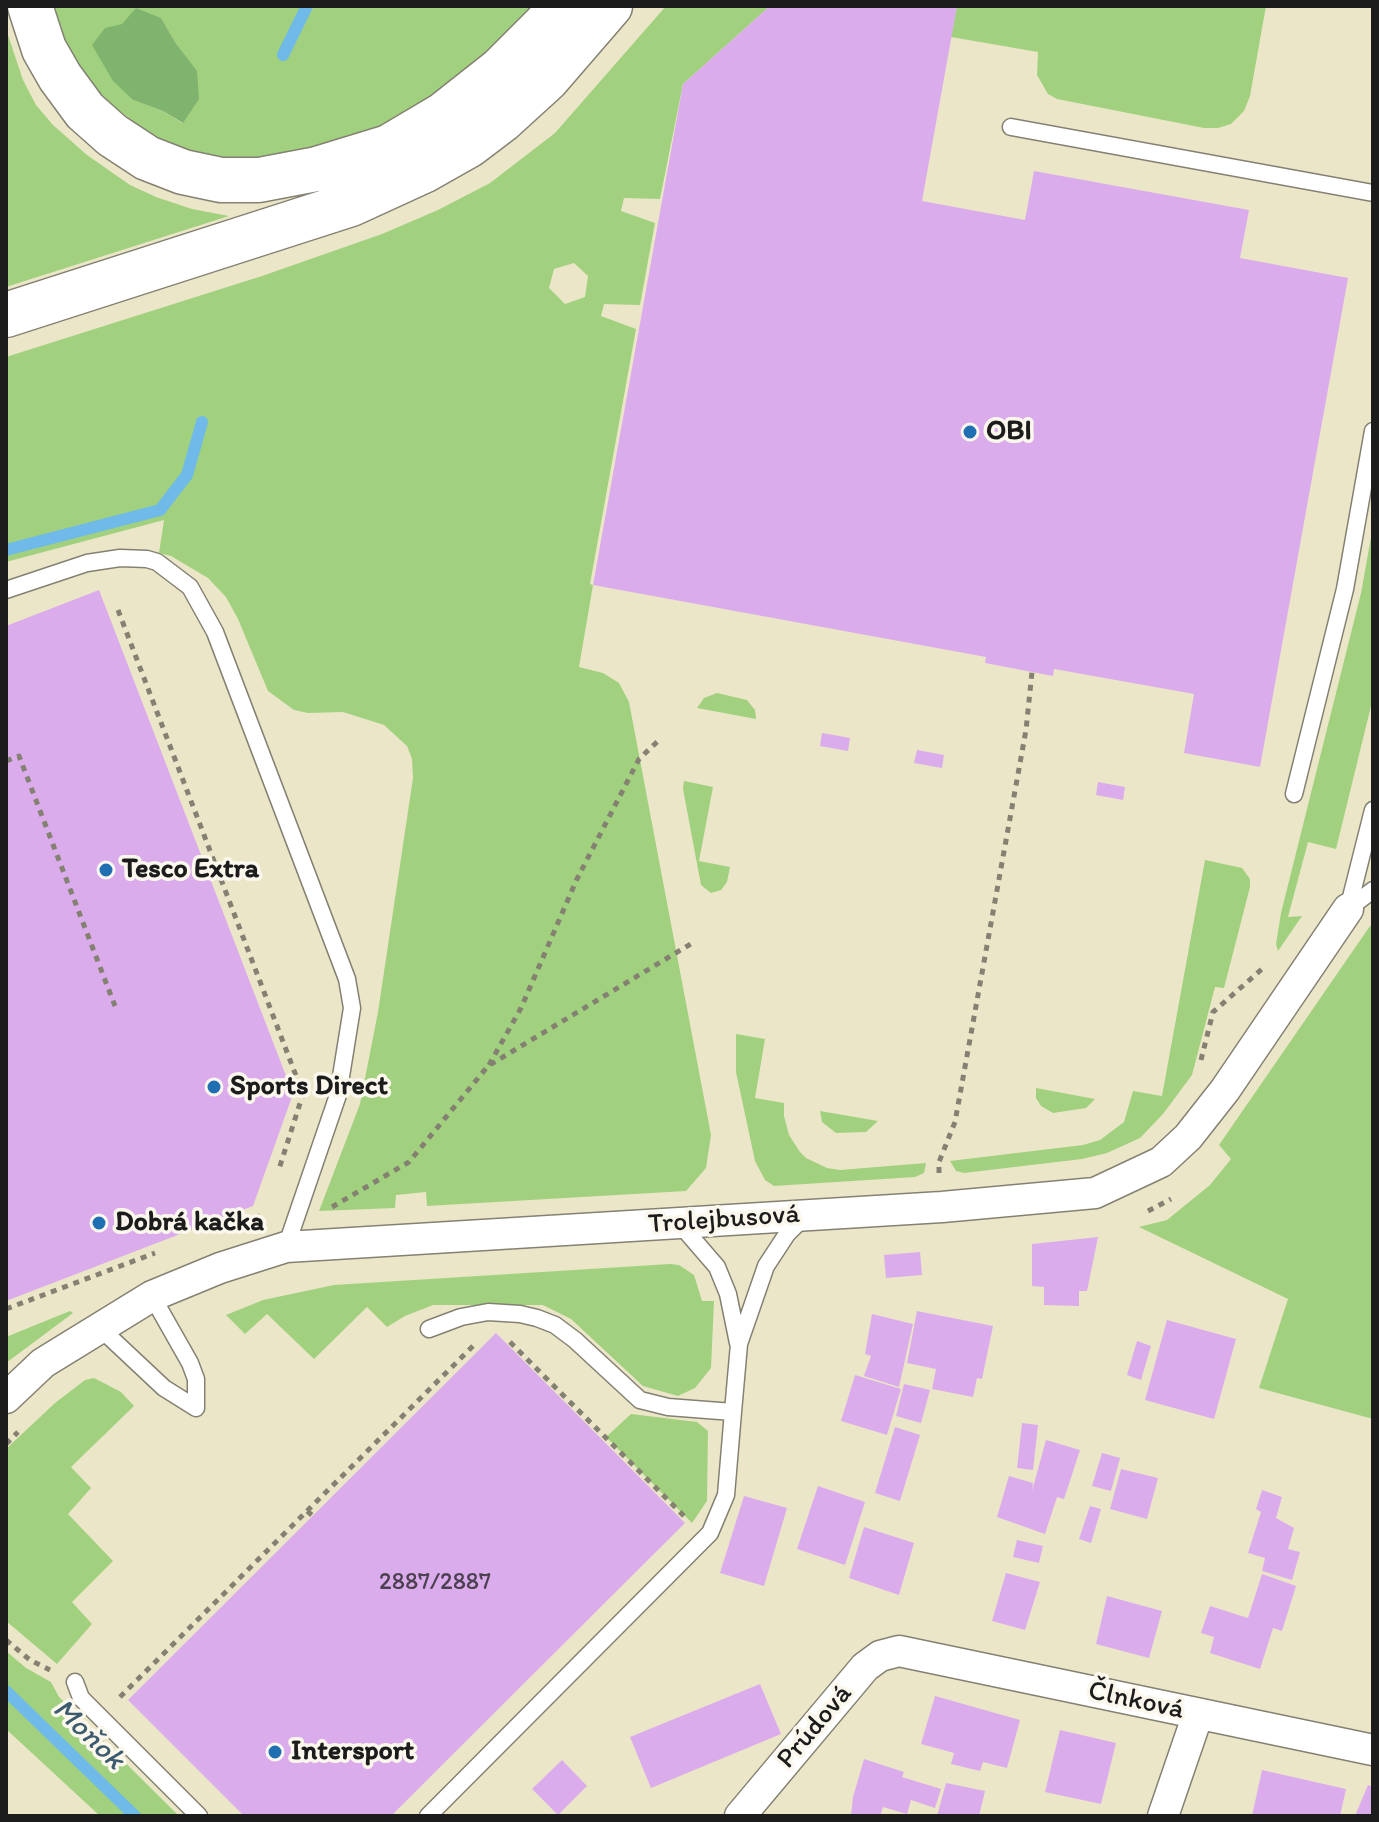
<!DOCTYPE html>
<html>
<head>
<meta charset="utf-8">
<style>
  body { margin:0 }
  #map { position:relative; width:1379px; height:1822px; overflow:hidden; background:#ece6c9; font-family:Itim,sans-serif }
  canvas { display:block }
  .frame { position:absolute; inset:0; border:8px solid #1c1c1c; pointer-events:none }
</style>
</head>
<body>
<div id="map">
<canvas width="1379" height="1822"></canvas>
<div class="frame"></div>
</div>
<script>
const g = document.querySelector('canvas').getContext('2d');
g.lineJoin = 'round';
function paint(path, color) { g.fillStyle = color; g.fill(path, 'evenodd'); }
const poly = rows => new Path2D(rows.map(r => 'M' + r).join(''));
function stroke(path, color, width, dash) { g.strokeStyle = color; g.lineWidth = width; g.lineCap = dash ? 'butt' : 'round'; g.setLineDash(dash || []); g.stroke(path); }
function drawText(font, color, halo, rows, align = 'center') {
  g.font = font + ' Itim,sans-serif'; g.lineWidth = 7; g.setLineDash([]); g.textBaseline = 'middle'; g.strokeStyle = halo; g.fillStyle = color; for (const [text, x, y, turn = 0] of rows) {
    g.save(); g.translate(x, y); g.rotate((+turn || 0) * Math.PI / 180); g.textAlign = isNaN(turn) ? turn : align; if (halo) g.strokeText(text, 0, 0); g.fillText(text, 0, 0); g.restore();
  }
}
const green = poly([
  [53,6,537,6,446,92,375,131,277,159,223,161,174,146,148,133,97,93,70,54,57,24],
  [161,18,177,45,182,123,163,111,133,100],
  [666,6,770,6,683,84,660,199,624,198,621,211,655,223,640,305,604,304,601,316,636,329,590,584,593,585,579,667,603,673,619,683,629,702,711,1135,706,1168,686,1191,427,1206,426,1192,396,1195,395,1208,319,1211,360,1104,378,1012,413,778,412,759,407,746,384,725,343,712,308,713,294,710,268,691,238,619,226,597,208,578,171,556,159,553,164,520,6,562,6,357,262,276,382,234,438,210,490,183,555,133],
  [574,263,588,276,585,297,565,304,549,288,554,269],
  [957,6,1266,6,1250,96,1244,111,1231,124,1218,128,1204,128,1057,99,1048,94,1037,75,1038,52,951,37],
  [6,29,23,80,36,105,53,125,87,155,130,185,156,197,192,209,229,216,6,287],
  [1373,526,1373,698,1336,849,1308,842,1288,917,1302,916,1278,951,1276,944,1281,913,1361,593],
  [717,693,747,700,755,710,756,719,697,708,704,698],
  [684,781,713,787,699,861,730,867,727,882,721,890,711,893,701,885,683,789],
  [1205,860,1242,868,1250,879,1250,887,1224,988,1215,987,1192,1075,1163,1114,1140,1138,1107,1153,1082,1159,964,1173,956,1171,950,1161,1083,1145,1100,1140,1124,1122,1133,1091,1162,1096],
  [1370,926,1373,927,1373,1419,1259,1388,1288,1299,1139,1227,1167,1220,1210,1185,1231,1159,1219,1145],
  [736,1034,765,1039,755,1098,784,1103,784,1116,789,1135,800,1152,806,1158,827,1168,840,1170,926,1163,924,1173,915,1177,774,1186,765,1180,755,1161,736,1072],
  [1036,1088,1095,1099,1086,1108,1053,1113,1041,1106,1036,1098],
  [820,1111,878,1121,866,1132,836,1133,822,1122],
  [670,1264,679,1265,694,1275,702,1301,714,1301,711,1368,695,1388,678,1396,643,1386,571,1319,543,1305,433,1305,405,1316,387,1327,367,1307,314,1359,267,1314,245,1334,226,1315,263,1300,334,1285],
  [70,1311,73,1313,6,1363,6,1337],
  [94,1378,121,1392,134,1406,71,1467,91,1488,68,1514,113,1561,72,1602,92,1624,57,1664,6,1621,6,1449,55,1403,85,1380],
  [631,1414,697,1422,708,1431,707,1501,692,1523,606,1437],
  [6,1651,26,1668,51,1682,59,1697,179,1816,100,1816,6,1729]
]);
const forest = poly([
  [136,8,161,18,177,45,197,71,199,99,183,123,163,111,133,100,113,81,92,45,105,28,122,24]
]);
const stream = poly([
  [283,55,307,6],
  [6,550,160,510,187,475,202,422],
  [6,1691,135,1816]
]);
const building = poly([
  [770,6,957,6,922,201,1025,220,1034,171,1249,210,1240,258,1348,278,1260,767,1184,753,1194,694,1054,669,1053,676,985,663,986,657,593,585,683,84],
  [99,590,293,1094,253,1206,6,1301,6,626],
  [822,733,850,738,848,751,820,746],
  [917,750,944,755,942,768,914,763],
  [1098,782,1125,787,1123,800,1096,795],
  [1098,1237,1087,1291,1079,1291,1079,1306,1044,1305,1044,1287,1032,1286,1032,1244],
  [920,1252,922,1275,886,1278,884,1255],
  [917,1311,993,1326,982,1379,977,1378,973,1397,932,1389,936,1369,907,1363],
  [872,1314,913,1324,899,1387,864,1376,871,1356,865,1354],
  [1167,1320,1236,1339,1214,1419,1145,1400],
  [496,1333,685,1523,391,1816,244,1816,128,1700],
  [1137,1341,1151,1346,1141,1380,1127,1375],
  [855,1375,901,1389,887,1435,841,1421],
  [904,1384,930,1390,921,1423,896,1416],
  [1022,1423,1038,1425,1033,1470,1017,1468],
  [895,1427,920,1435,900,1501,875,1493],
  [1046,1440,1080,1450,1064,1499,1057,1497,1045,1534,997,1517,1009,1476,1033,1483,1032,1491],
  [1102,1453,1120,1458,1111,1491,1092,1486],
  [1121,1469,1158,1478,1147,1519,1110,1509],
  [818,1486,865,1502,845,1565,797,1549],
  [1262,1490,1282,1497,1276,1518,1294,1528,1288,1549,1300,1552,1292,1580,1262,1571,1265,1558,1248,1553,1261,1512,1256,1509],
  [744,1496,787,1508,764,1586,720,1573],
  [1090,1506,1101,1509,1091,1543,1079,1539],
  [864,1527,914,1543,899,1595,849,1578],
  [1017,1540,1043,1546,1039,1563,1013,1557],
  [1006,1573,1040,1582,1025,1630,992,1621],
  [1262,1574,1296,1586,1282,1631,1273,1628,1260,1669,1210,1653,1214,1637,1201,1633,1210,1606,1248,1618],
  [1107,1596,1162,1611,1149,1658,1096,1644],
  [760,1684,781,1734,651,1788,630,1737],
  [935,1696,1020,1720,1007,1768,983,1762,980,1771,951,1764,954,1753,921,1744],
  [1060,1730,1116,1743,1101,1804,1045,1792],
  [864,1759,904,1772,902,1777,941,1789,935,1808,911,1800,907,1814,883,1807,880,1816,851,1816,853,1797],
  [562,1760,587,1786,558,1815,532,1789],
  [1262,1770,1346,1789,1340,1816,1252,1816],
  [946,1783,985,1791,979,1816,937,1816],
  [1368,1785,1373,1787,1373,1816,1355,1816]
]);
const path = poly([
  [118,610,303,1094,279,1169],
  [6,761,19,756,115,1006],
  [1201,1060,1213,1012,1262,969],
  [489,1065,521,1008,577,879,639,759,659,740],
  [939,1173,939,1162,955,1122,1026,730,1032,672],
  [332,1207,409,1162,488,1066,694,942],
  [1148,1211,1171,1199],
  [235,1223,260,1216],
  [6,1309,155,1253],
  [510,1342,687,1519],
  [6,1444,18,1432],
  [307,1511,474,1345],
  [6,1640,30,1660,50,1670],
  [120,1697,307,1511,313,1516]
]);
const service = poly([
  [1011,127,1373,193],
  [6,590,87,563,120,558,147,559,157,562,190,587,215,632,347,979,352,1008,338,1095,286,1247],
  [1294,794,1345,589,1373,431],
  [1348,909,1373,810],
  [1348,909,1373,890],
  [679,1223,717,1267,728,1294,738,1343],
  [99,1327,164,1388,196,1408,196,1379,190,1363,152,1296],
  [733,1412,739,1344,766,1266,787,1234,805,1216],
  [75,1682,81,1698,199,1816],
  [428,1816,710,1533,726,1495,733,1412,668,1407,640,1400,575,1340,555,1325,537,1318,520,1314,488,1312,461,1317,429,1329]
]);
const minor = poly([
  [6,1398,43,1363,152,1296,220,1268,286,1247,942,1207,1095,1193,1161,1162,1188,1137,1225,1090,1348,909],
  [740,1816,865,1667,880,1656,899,1651,1373,1750],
  [1163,1816,1198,1714]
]);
const trunk = poly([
  [30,6,44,49,60,77,85,111,112,135,147,158,183,172,221,180,259,180,317,169,389,147,443,115,500,70,546,24,560,6],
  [6,315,351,204,423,171,469,145,502,120,547,79,610,6]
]);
const markers = [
  [970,432,8,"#1f6fb2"],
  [106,870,8,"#1f6fb2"],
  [214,1087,8,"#1f6fb2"],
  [99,1223,8,"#1f6fb2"],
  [275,1752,8,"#1f6fb2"]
];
const numberNames = [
  ["2887/2887",435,1583]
];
const poiNames = [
  ["OBI",986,432],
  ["Tesco Extra",122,870],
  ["Sports Direct",230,1087],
  ["Dobrá kačka",115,1223],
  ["Intersport",291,1752]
];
const streetNames = [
  ["Trolejbusová",724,1220,-4],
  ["Člnková",1136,1701,12],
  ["Prúdová",815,1727,-50]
];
const waterNames = [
  ["Moňok",88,1735,44]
];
paint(green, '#a1d17f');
paint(forest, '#80b36e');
stroke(stream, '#6fbae8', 12);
paint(building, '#dbacec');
stroke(service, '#848172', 19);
stroke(minor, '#848172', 33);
stroke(trunk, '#848172', 47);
stroke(path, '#848172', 5, [6, 6]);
stroke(service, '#fff', 16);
stroke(minor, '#fff', 30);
stroke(trunk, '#fff', 44);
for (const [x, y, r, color] of markers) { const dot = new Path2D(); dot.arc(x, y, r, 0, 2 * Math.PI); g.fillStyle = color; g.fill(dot); stroke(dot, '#fbf7ec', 3); }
drawText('24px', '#4c4050', null, numberNames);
drawText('bold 28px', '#1c1c1c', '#fbf7ec', poiNames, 'left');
drawText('28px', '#1c1c1c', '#fbf7ec', streetNames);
drawText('italic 30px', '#3d5b6e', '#fbf7ec', waterNames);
</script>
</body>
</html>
